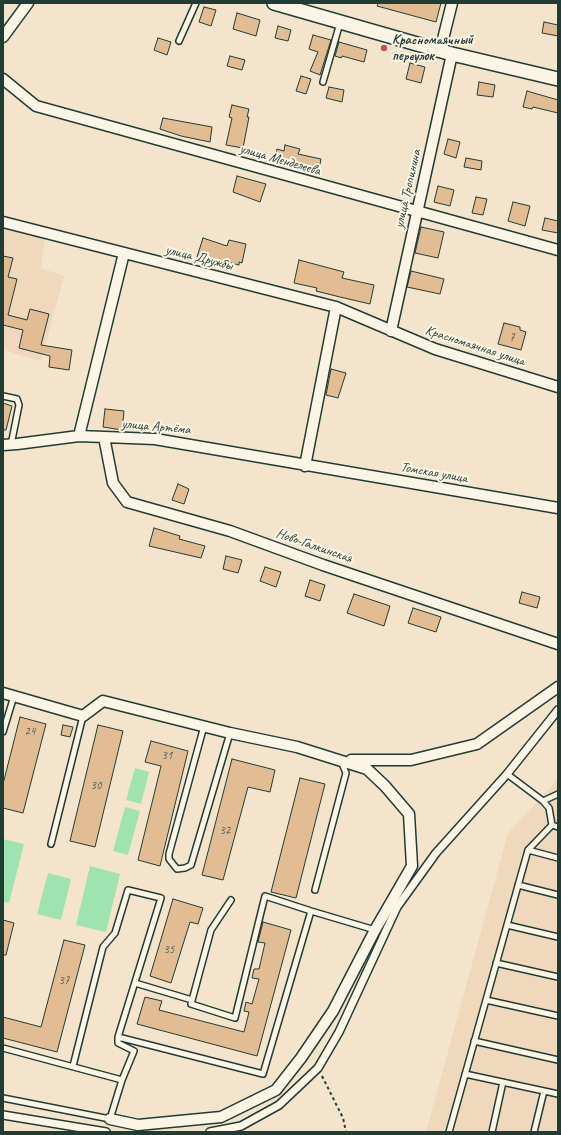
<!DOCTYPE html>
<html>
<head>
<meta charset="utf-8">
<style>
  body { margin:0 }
  #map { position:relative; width:561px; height:1135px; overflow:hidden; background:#f4e4cc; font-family:Caveat,sans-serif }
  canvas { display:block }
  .frame { position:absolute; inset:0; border:4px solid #1f3d34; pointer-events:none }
</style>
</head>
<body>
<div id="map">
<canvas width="561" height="1135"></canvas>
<div class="frame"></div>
</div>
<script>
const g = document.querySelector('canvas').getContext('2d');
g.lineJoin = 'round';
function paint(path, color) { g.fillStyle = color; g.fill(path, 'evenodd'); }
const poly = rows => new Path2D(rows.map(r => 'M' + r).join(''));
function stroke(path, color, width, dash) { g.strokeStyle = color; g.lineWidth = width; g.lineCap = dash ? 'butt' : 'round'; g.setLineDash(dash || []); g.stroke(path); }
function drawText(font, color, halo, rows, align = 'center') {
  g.font = font + ' Caveat,sans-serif'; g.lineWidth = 4; g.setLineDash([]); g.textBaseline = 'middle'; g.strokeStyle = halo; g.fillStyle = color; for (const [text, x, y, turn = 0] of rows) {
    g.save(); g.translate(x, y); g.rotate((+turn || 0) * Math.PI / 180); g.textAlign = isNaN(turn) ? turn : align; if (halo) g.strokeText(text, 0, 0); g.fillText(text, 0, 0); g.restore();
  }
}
const built = poly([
  [3,225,45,235,41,268,64,276,41,361,3,350],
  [558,779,558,1132,426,1132,508,833]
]);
const green = poly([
  [135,768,149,772,141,804,126,800],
  [125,807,140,811,128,855,113,851],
  [3,839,24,844,9,903,3,902],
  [90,866,120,874,106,932,76,925],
  [48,873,71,879,61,920,37,914]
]);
const building = poly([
  [378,3,441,3,436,22,377,6,378,3],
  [204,7,216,10,211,26,199,22,204,7],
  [237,13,260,20,256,36,233,29,237,13],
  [544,22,558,25,558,36,542,33,544,22],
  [278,26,291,30,288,41,275,38,278,26],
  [313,35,331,40,320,75,310,71,318,52,309,49,313,35],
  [158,38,171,42,167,55,154,50,158,38],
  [339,42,367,50,364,62,342,56,341,58,335,56,339,42],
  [230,56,245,60,242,70,227,66,230,56],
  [410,63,425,67,421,83,406,79,410,63],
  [301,76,311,79,306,94,296,91,301,76],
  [479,82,495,85,493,97,477,95,479,82],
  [329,87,344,90,342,102,326,98,329,87],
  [527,91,558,100,558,113,533,107,532,109,523,107,527,91],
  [232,105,249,109,247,117,249,117,243,148,226,145,232,118,229,117,232,105],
  [163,118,212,127,210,142,181,136,160,129,163,118],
  [448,139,460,142,456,158,444,154,448,139],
  [285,145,300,149,298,154,321,159,319,169,275,156,277,149,284,151,285,145],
  [466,158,482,161,481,170,464,167,466,158],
  [237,176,266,184,260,202,233,192,237,176],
  [438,186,454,190,450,206,434,202,438,186],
  [476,197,487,199,483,215,472,213,476,197],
  [513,202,530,206,525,226,508,221,513,202],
  [545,218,558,221,558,233,542,230,545,218],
  [421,227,444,232,438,258,415,253,421,227],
  [203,238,227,246,229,240,246,244,242,263,239,262,239,265,218,260,217,264,197,257,203,238],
  [3,256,13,258,8,277,17,279,8,315,27,320,30,309,49,314,41,345,72,350,69,370,49,367,50,356,19,348,23,330,3,325,3,256],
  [299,260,344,272,342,278,374,285,370,304,340,297,316,291,317,288,294,283,299,260],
  [411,271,444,279,440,294,407,287,411,271],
  [504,323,520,327,520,330,526,332,521,350,498,344,504,323],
  [331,369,346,373,338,398,326,395,331,369],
  [3,403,12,406,6,430,3,430,3,403],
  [105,409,124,411,122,430,103,427,105,409],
  [178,484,189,489,184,504,172,500,178,484],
  [154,528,180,536,179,539,205,546,201,558,149,546,154,528],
  [226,556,242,560,238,573,223,569,226,556],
  [265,567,281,572,276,587,260,581,265,567],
  [310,580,325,585,320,601,305,596,310,580],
  [522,592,540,597,537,608,519,603,522,592],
  [354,594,390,606,384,626,347,613,354,594],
  [413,608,441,617,436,632,408,623,413,608],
  [20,717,46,724,23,813,3,808,3,784,20,717],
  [63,725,73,727,70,737,61,735,63,725],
  [98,725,123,731,95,847,70,841,98,725],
  [151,741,188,751,160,866,138,860,161,766,145,762,151,741],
  [232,759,275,770,270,792,248,787,223,880,202,875,232,759],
  [300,778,325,784,296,898,271,892,300,778],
  [173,899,203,908,198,924,190,922,171,983,150,976,173,899],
  [3,920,14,923,6,955,3,955,3,920],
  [263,922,291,930,257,1056,137,1024,145,997,162,1001,159,1010,244,1032,249,1012,244,1011,246,1002,252,1004,259,979,252,978,254,969,259,969,265,943,258,942,263,922],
  [64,940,85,945,57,1052,3,1038,3,1017,41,1027,64,940]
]);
const path = poly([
  [322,1076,343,1118,346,1132]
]);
const service = poly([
  [179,41,196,3],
  [323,82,340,23],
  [3,396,17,399,19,405,11,445],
  [204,726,169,854,169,859,177,869,185,868,191,865,230,733],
  [3,732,14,696],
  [543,801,558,794],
  [552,825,558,827],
  [51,844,83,716],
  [528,850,558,858],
  [518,885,558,895],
  [315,890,346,773,341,761],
  [311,911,375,930],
  [507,925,558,937],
  [496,963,558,977],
  [135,983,192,1000],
  [486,1000,558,1016],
  [118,1037,263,1074,311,911,265,896,235,1018,191,1004,211,930,231,900],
  [474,1041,558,1060],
  [3,1048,122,1080],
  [465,1074,558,1094],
  [3,1098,110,1119,122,1080,134,1051,118,1043,118,1037,161,898,128,890,115,933,103,947,73,1066],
  [449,1132,528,850,552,825,549,808,543,801,507,774],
  [492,1132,503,1082],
  [534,1132,544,1091]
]);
const pedestrian = poly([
  [3,1115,106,1132],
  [210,1132,241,1126,279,1105,318,1068,339,1032,397,907,436,853,507,774,558,710]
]);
const minor = poly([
  [3,37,28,3],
  [440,51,452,3],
  [3,79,36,106,558,250],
  [3,222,336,307,435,349,558,387],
  [391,331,452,54],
  [79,436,124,253],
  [104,437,113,483,127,502,230,531,323,565,558,644],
  [3,445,17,444,79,436,155,439,558,508],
  [305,466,336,307],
  [3,693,83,716,103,701,230,733,297,747,367,769,385,786,409,814,412,866,375,930,333,1011,301,1058,276,1090,221,1117,138,1125,110,1119],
  [351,760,411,760,477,744,558,687]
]);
const secondary = poly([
  [274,3,452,54,558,79]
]);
const markers = [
  [384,48,4,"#d1495b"]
];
const numberNames = [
  ["7",512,338],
  ["24",30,732],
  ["31",167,756],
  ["30",96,786],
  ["32",225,831],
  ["35",169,950],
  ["37",64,981]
];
const poiNames = [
  ["Красномаячный",392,40],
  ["переулок",392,56]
];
const streetNames = [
  ["улица Менделеева",280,160,16],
  ["улица Тропинина",408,189,-77],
  ["улица Дружбы",199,258,14],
  ["Красномаячная улица",475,346,18],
  ["улица Артёма",156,427,5],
  ["Томская улица",434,473,10],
  ["Ново-Галкинская",314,546,19]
];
paint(built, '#efd8bb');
paint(green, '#9fe4b0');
paint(building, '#e2bc93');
stroke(building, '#1f3d34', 1);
stroke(service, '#1f3d34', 8);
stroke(pedestrian, '#1f3d34', 10);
stroke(minor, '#1f3d34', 13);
stroke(secondary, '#1f3d34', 16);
stroke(path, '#1f3d34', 2, [3, 3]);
stroke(service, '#fcf5e5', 5);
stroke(pedestrian, '#fcf5e5', 7);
stroke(minor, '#fcf5e5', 10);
stroke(secondary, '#fcf5e5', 13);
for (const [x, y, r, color] of markers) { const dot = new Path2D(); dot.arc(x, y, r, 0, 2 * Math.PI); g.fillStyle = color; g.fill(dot); stroke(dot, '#fcf5e5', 1.5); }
drawText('12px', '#505d4c', null, numberNames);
drawText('bold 14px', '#1f3d34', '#fcf5e5', poiNames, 'left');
drawText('14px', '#1f3d34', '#fcf5e5', streetNames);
</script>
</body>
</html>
